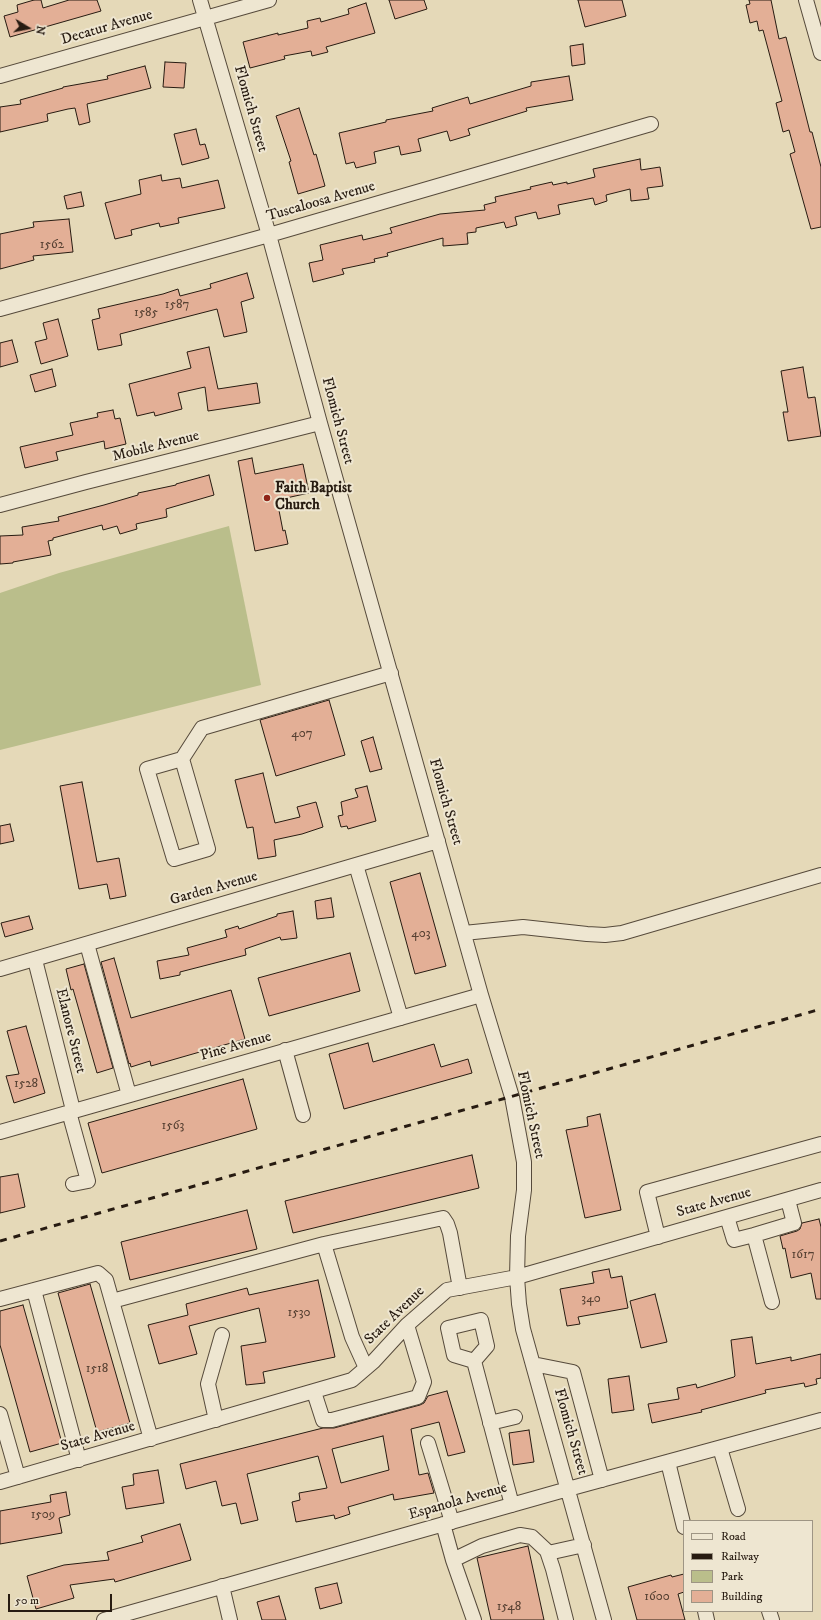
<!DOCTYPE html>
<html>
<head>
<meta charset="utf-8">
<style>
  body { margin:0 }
  #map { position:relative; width:821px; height:1620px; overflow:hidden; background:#e5d9b8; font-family:"IM FELL DW Pica",serif }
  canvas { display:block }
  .legend { position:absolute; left:683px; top:1520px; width:130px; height:92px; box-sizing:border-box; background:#eee6d1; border:1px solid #9e9584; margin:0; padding:5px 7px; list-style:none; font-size:12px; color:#271b11 }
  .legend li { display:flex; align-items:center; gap:8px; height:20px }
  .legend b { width:20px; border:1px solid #9e9584 }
  .north { position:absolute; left:8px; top:8px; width:40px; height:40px; -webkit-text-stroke:3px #eee6d1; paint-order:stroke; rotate:100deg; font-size:11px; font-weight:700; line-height:16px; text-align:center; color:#271b11 }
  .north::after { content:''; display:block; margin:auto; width:14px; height:18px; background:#271b11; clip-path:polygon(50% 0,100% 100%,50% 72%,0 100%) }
  .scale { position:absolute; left:8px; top:1594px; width:104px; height:18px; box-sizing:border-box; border:2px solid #271b11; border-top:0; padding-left:5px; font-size:12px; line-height:14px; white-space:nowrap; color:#271b11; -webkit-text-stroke:3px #eee6d1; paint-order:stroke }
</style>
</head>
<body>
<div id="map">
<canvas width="821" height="1620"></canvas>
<ul class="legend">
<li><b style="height:5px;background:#eee6d1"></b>Road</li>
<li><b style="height:5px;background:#271b11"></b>Railway</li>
<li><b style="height:11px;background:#babe8b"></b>Park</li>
<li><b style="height:11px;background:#e3af96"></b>Building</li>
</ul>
<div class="north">N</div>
<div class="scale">50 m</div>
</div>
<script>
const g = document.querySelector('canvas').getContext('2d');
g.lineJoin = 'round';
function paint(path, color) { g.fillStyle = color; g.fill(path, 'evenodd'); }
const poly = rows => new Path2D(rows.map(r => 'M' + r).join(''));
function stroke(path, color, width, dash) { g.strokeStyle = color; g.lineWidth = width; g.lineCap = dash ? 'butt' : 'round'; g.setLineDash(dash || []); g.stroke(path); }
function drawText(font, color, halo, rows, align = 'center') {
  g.font = font + ' "IM FELL DW Pica",serif'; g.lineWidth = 4; g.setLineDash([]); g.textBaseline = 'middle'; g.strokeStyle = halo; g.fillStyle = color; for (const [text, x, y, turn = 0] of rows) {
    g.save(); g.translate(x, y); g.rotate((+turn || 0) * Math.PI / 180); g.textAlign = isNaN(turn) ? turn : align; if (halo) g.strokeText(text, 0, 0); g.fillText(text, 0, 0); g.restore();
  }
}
const green = poly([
  [229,526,261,685,0,750,0,593,59,573]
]);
const building = poly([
  [34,0,41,0,43,8,69,0,97,0,101,11,10,37,4,16,18,12,17,5,34,0],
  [389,0,424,0,427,9,395,19,389,0],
  [578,0,622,0,626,16,585,27,578,0],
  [749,0,771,0,779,39,786,37,810,132,812,132,821,167,821,227,811,229,790,154,795,152,789,130,783,132,776,103,782,101,763,30,759,31,757,21,750,23,746,5,750,4,749,0],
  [366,3,375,33,326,47,328,52,312,56,311,51,284,56,285,59,250,68,243,42,278,33,278,35,308,28,307,21,320,18,321,22,349,14,348,9,366,3],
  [583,44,585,64,572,66,570,46,583,44],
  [165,62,186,63,184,88,163,87,165,62],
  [145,66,151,88,87,104,90,122,79,125,75,108,68,109,47,114,48,121,0,132,0,107,21,104,20,100,63,88,63,87,108,79,107,76,145,66],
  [569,76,573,100,526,108,527,111,468,129,470,135,450,141,447,131,418,139,421,151,401,155,399,146,374,152,376,163,356,168,354,162,346,164,339,133,386,122,386,120,433,111,432,108,468,97,470,104,531,86,531,82,569,76],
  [299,108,314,155,316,154,325,186,298,194,289,162,291,161,276,116,299,108],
  [196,129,200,145,205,144,209,158,182,165,174,134,196,129],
  [640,159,641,170,660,167,663,186,647,188,649,199,631,201,630,189,606,195,607,201,595,205,593,198,558,205,560,214,538,219,536,212,515,217,517,225,506,228,504,222,476,228,476,232,467,233,468,244,443,246,443,238,387,253,388,256,374,259,375,262,342,269,344,274,313,282,309,263,323,260,320,245,362,235,363,240,392,233,390,228,440,214,485,210,484,205,496,202,495,197,531,189,530,187,552,182,553,185,567,182,567,184,595,177,593,169,640,159],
  [161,175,162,181,180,178,182,188,218,180,225,208,178,218,179,223,160,227,159,223,131,230,132,235,115,239,105,203,141,194,139,180,161,175],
  [81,192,84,206,67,209,64,196,81,192],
  [69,219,73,252,33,256,34,260,0,269,0,234,34,227,33,222,69,219],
  [247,273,254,298,241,302,247,332,224,337,217,309,120,334,122,345,98,350,92,320,100,318,98,309,163,294,178,289,180,296,211,288,210,284,247,273],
  [58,319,68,356,41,364,35,342,47,339,43,323,58,319],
  [12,340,18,362,0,367,0,343,12,340],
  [209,347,218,389,257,383,260,403,208,411,205,387,178,393,182,409,155,416,154,412,137,416,129,384,191,368,187,352,209,347],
  [803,367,808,398,815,397,821,436,788,441,783,412,788,412,781,371,803,367],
  [52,369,56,386,35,392,30,375,52,369],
  [113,410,115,419,120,418,126,444,105,449,104,441,56,452,58,460,25,468,20,447,73,435,70,423,98,417,97,413,113,410],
  [252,458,255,474,303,464,309,493,277,500,283,531,285,530,288,544,255,551,238,461,252,458],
  [209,475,214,495,166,509,167,517,136,524,137,529,120,534,117,526,103,530,102,525,53,538,53,540,48,541,51,555,13,562,13,563,0,564,0,536,23,535,22,527,59,521,58,517,104,505,138,495,138,493,176,485,176,484,209,475],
  [329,700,345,755,276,776,260,720,329,700],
  [373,737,382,769,370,772,361,741,373,737],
  [263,773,275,823,300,817,297,807,316,802,323,827,302,834,274,840,276,856,258,859,253,827,247,828,235,780,263,773],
  [82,782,97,862,119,858,126,896,110,899,107,884,79,889,60,786,82,782],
  [367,786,376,821,348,829,347,826,341,827,338,816,343,815,341,802,358,797,355,789,367,786],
  [10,824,14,841,0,844,0,826,10,824],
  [420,873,446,966,415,974,390,882,420,873],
  [331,898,334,917,317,919,315,901,331,898],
  [293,911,297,938,281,940,280,937,245,949,246,955,180,972,180,975,160,979,157,961,189,955,187,948,227,937,225,930,238,926,239,929,277,916,277,914,293,911],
  [29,916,33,929,5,937,1,923,29,916],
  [350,953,360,991,269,1016,258,978,350,953],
  [114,958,131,1018,231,990,245,1039,151,1066,150,1061,131,1067,130,1063,129,1064,101,962,114,958],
  [84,964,113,1068,97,1073,73,989,71,990,66,969,84,964],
  [26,1026,45,1093,14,1103,6,1076,19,1074,7,1031,26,1026],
  [368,1043,373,1062,434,1044,441,1067,468,1059,472,1073,344,1109,329,1054,368,1043],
  [243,1079,257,1129,102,1173,88,1123,243,1079],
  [600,1114,621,1210,585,1218,566,1130,588,1126,587,1117,600,1114],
  [472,1155,479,1188,293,1233,285,1201,472,1155],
  [18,1174,25,1207,0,1213,0,1177,18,1174],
  [247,1210,257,1249,130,1280,121,1242,247,1210],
  [819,1219,821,1227,821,1299,816,1299,811,1273,791,1278,785,1248,783,1249,780,1236,797,1231,800,1229,802,1223,819,1219],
  [609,1269,611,1278,622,1276,628,1308,578,1317,580,1324,567,1326,560,1289,594,1283,592,1272,609,1269],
  [318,1280,335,1357,263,1372,265,1383,246,1385,241,1346,266,1342,259,1308,189,1326,197,1354,159,1364,148,1325,188,1315,186,1304,247,1288,249,1295,318,1280],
  [90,1284,130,1423,97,1432,58,1293,90,1284],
  [655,1294,667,1342,641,1348,630,1301,655,1294],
  [23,1305,62,1443,30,1452,0,1345,0,1311,23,1305],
  [752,1337,756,1364,791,1357,791,1361,821,1354,821,1378,816,1379,817,1384,805,1387,804,1383,765,1390,766,1393,701,1410,702,1412,652,1423,648,1404,679,1399,677,1388,696,1384,697,1388,734,1377,735,1376,731,1340,752,1337],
  [629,1376,634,1410,612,1413,608,1379,629,1376],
  [447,1391,465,1452,448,1456,439,1422,411,1429,419,1475,428,1473,434,1493,394,1500,393,1494,348,1507,350,1514,335,1519,334,1515,296,1522,292,1502,300,1500,299,1493,327,1488,318,1456,247,1474,258,1520,241,1524,236,1503,222,1506,216,1481,186,1489,180,1464,323,1428,334,1428,420,1405,424,1403,428,1396,447,1391],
  [383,1436,389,1470,341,1483,332,1449,383,1436],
  [529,1430,534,1462,513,1465,509,1433,529,1430],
  [158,1470,164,1503,126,1509,122,1487,134,1485,133,1474,158,1470],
  [66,1492,70,1515,59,1518,62,1533,0,1544,0,1511,51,1502,50,1495,66,1492],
  [180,1524,191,1560,115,1582,114,1579,70,1585,74,1598,36,1609,27,1576,64,1565,109,1560,107,1552,143,1542,141,1536,180,1524],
  [528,1546,544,1620,491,1620,477,1558,528,1546],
  [684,1574,684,1592,678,1594,685,1620,637,1620,628,1587,671,1575,672,1577,684,1574],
  [337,1583,342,1603,320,1609,315,1588,337,1583],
  [279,1596,286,1620,262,1620,257,1602,279,1596]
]);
const minor = poly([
  [200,0,269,235,320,423,481,995,512,1097,524,1162,524,1190,518,1236,517,1277,519,1304,523,1329,604,1620],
  [806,0,821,53],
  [0,76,269,0],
  [0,309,269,235,651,124],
  [0,505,86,482,320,423],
  [182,759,147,769,174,859,208,849,182,759,202,728,391,673],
  [356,865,401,1018],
  [464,933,523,927,587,934,605,935,622,933,821,875],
  [87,944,129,1095],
  [35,960,73,1110],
  [0,969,438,841],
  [285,1050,303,1115],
  [69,1112,88,1181,73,1184],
  [0,1132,481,995],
  [727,1217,734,1240,754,1235,794,1223,788,1200],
  [754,1235,772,1302],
  [658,1237,647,1192,821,1144],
  [324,1244,352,1337,366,1368],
  [34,1290,79,1460],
  [0,1299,98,1273,106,1280,151,1439],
  [112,1301,324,1244,443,1218,447,1224,450,1233,460,1288],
  [474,1361,454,1355,448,1328,481,1320,487,1346,474,1361,512,1505],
  [533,1364,573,1372,602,1480],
  [314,1392,323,1420,332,1420,418,1397,424,1382,407,1325],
  [0,1414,18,1477],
  [216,1420,208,1384,222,1335],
  [490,1423,515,1417],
  [428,1443,452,1522],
  [720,1448,738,1509],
  [668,1462,684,1527],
  [0,1482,352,1380,373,1362,407,1325,447,1290,517,1277,821,1190],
  [443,1524,453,1560,474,1620],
  [548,1553,584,1545],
  [453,1560,482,1546,520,1535,532,1537,547,1551,553,1569,566,1620],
  [222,1586,230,1620],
  [705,1611,707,1620],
  [769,1611,772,1620],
  [104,1620,568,1489,821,1420]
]);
const rail = poly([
  [0,1241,821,1009]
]);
const markers = [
  [267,498,4,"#8f2418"]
];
const numberNames = [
  ["1562",52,245],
  ["1587",177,305],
  ["1585",146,313],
  ["407",302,734],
  ["403",421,934],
  ["1528",26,1084],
  ["1563",173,1126],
  ["1617",803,1255],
  ["340",591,1299],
  ["1530",299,1313],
  ["1518",97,1369],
  ["1509",43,1515],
  ["1600",657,1597],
  ["1548",509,1607]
];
const streetNames = [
  ["Decatur Avenue",107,28,-16],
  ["Flomich Street",250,109,74],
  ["Tuscaloosa Avenue",321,202,-16],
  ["Flomich Street",337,421,75],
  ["Mobile Avenue",156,447,-14],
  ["Flomich Street",445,802,74],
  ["Garden Avenue",214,889,-16],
  ["Elanore Street",70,1031,76],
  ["Pine Avenue",236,1047,-16],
  ["Flomich Street",530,1115,78],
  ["State Avenue",714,1203,-16],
  ["State Avenue",395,1316,-44],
  ["Flomich Street",570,1432,74],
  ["State Avenue",98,1437,-16],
  ["Espanola Avenue",458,1502,-16]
];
const poiNames = [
  ["Faith Baptist",275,489],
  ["Church",275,506]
];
paint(green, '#babe8b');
paint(building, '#e3af96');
stroke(building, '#271b11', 1);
stroke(minor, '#564a3b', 16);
stroke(minor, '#eee6d1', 14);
stroke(rail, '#271b11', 3, [7, 7]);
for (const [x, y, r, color] of markers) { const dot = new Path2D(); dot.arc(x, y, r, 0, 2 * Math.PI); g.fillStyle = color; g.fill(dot); stroke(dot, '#eee6d1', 1.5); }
drawText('13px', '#564032', null, numberNames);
drawText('15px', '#271b11', '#eee6d1', streetNames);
drawText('bold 15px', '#271b11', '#eee6d1', poiNames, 'left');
</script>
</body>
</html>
